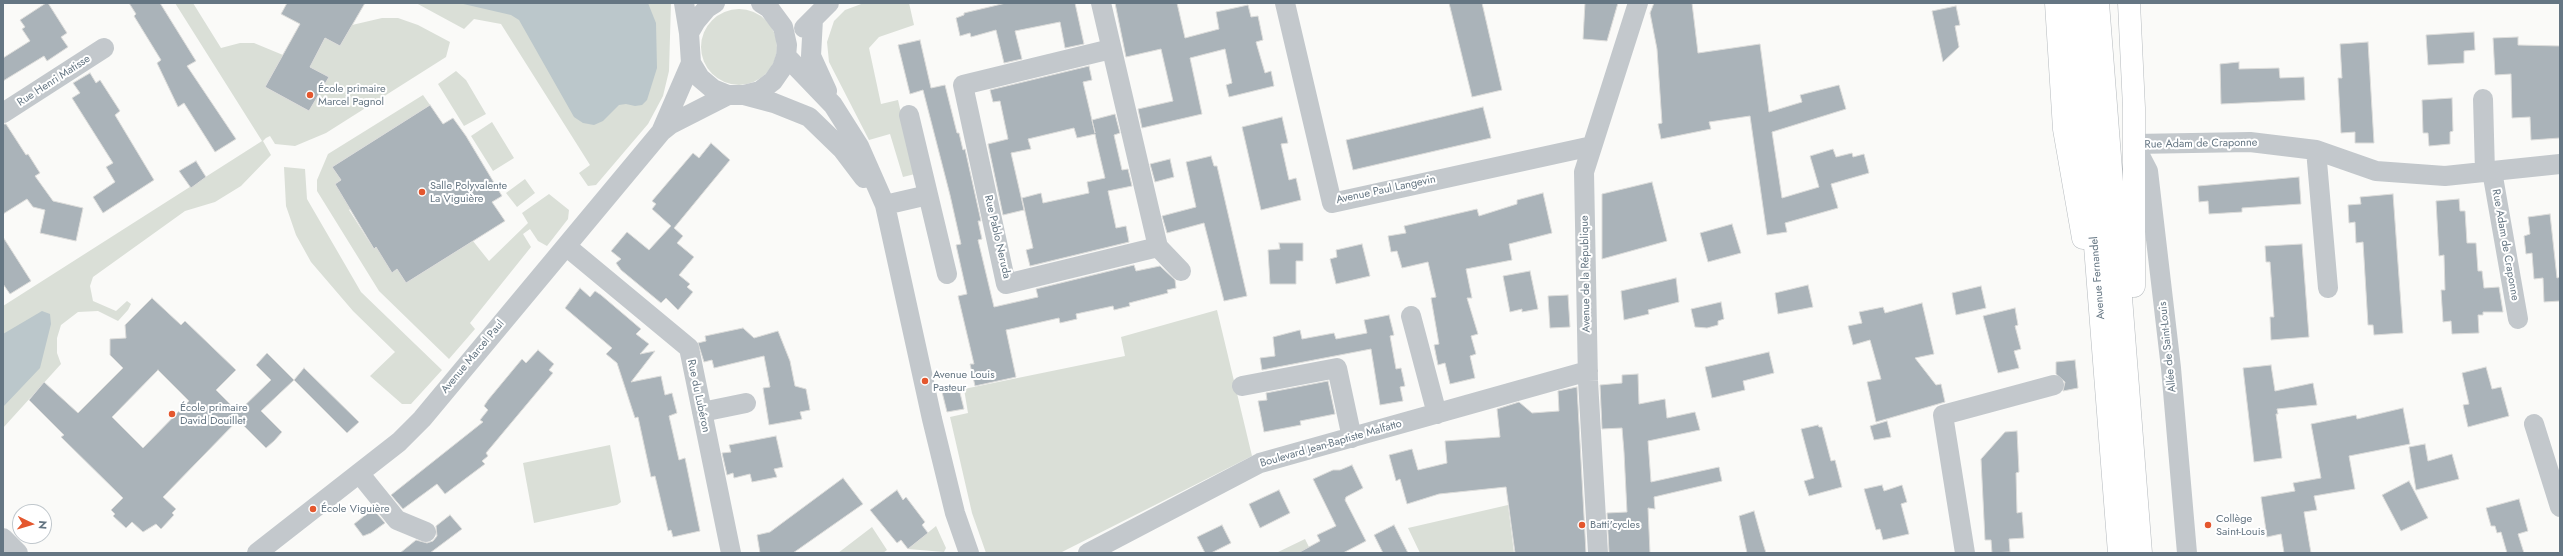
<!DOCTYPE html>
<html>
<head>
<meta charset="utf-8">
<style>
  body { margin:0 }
  #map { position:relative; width:2563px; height:556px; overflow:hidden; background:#fafaf8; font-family:Jost,sans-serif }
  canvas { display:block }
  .frame { position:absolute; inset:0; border:4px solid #657683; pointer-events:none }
  .north { position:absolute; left:12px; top:504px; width:40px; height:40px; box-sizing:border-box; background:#fff; border:1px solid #c1c8cd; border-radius:50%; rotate:95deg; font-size:11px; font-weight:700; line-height:16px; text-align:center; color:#657683 }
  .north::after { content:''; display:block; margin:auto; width:14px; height:18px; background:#e4572e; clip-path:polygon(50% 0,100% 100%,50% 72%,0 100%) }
</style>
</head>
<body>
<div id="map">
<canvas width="2563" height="556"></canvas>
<div class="frame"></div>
<div class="north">N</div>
</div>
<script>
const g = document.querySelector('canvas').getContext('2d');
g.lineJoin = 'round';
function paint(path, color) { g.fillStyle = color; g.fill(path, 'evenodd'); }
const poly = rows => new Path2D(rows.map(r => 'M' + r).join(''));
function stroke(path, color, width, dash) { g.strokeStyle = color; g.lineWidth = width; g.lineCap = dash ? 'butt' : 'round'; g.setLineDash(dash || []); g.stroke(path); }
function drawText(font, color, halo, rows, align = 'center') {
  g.font = font + ' Jost,sans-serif'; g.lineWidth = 4; g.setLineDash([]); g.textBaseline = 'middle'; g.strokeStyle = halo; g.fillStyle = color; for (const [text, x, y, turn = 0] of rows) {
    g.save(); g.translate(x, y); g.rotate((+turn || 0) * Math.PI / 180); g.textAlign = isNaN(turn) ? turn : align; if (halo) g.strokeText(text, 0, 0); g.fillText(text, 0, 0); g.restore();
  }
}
const green = poly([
  [175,3,193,3,221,48,240,43,254,43,283,55,265,87,309,111,329,77,310,67,325,38,340,46,352,25,382,18,398,18,418,25,450,42,446,57,326,133,295,146,275,144,270,136,266,138,263,141,271,155,241,186,215,202,185,211,93,277,90,286,93,301,116,311,127,301,131,304,128,310,118,321,98,311,78,312,61,325,57,338,57,353,61,364,3,428,3,306,262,141],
  [416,3,671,3,669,71,663,96,648,124,596,185,588,186,579,173,590,165,501,24,474,19,464,29],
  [864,3,909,3,914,25,879,37,869,48,881,104,898,100,915,174,903,177,890,134,869,140,829,62,827,42,834,21,845,10],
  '701 47a38 38 0 1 1 76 0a38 38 0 1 1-76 0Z',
  [456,71,466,80,486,114,464,126,438,84],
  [423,95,430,105,332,167,341,180,335,184,353,207,349,210,374,249,378,246,392,273,397,269,406,283,473,241,489,261,528,223,522,213,549,194,569,210,568,219,547,246,538,241,530,229,523,234,531,247,470,323,475,329,449,359,379,291,317,191,317,180,328,154],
  [492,122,514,158,493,171,471,136],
  [284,167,305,169,307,199,361,292,442,370,411,404,402,404,370,376,395,352,353,311,311,262,296,235,286,206],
  [525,179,535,193,517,207,506,193],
  [1217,310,1252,456,1060,553,986,553,972,513,950,417,968,413,964,389,1125,356,1121,337],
  [610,445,621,502,617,505,534,523,523,463],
  [1508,505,1514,553,1420,553,1408,528],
  [936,526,946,548,944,552,908,549],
  [872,527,887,550,883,553,838,553],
  [1305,539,1312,553,1276,553]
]);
const water = poly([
  [459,3,648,3,656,23,657,68,647,100,642,105,635,106,626,104,619,105,603,121,594,125,583,123,574,117,519,20,511,15],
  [42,311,50,314,51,324,40,368,3,407,3,334]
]);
const building = poly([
  [46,3,48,3,67,33,61,37,68,47,47,61,44,56,3,81,3,58,30,41,22,29,25,27,20,20,46,3],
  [129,3,160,3,196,61,187,66,236,139,215,152,184,103,178,107,157,63,161,60,134,16,136,14,129,3],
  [287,3,365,3,340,46,325,38,310,67,329,77,309,111,265,87,300,24,281,14,287,3],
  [1006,3,1075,3,1084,44,1065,48,1060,22,1015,31,1022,59,1004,63,996,30,971,37,970,33,960,36,956,18,964,15,964,13,1006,3],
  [1115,3,1177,3,1185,38,1219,29,1216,12,1248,5,1251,17,1258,16,1263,40,1256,42,1265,73,1271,71,1274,86,1229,97,1226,85,1232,83,1225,49,1190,58,1202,114,1142,128,1138,109,1173,101,1161,49,1126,57,1115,3],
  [1449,3,1482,3,1502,90,1472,97,1449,3],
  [1585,3,1618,3,1607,41,1583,39,1585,3],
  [1654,3,1692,3,1698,53,1760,44,1769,112,1802,102,1800,95,1839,85,1846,109,1772,132,1782,198,1819,187,1810,156,1833,149,1836,157,1852,153,1853,157,1864,154,1869,173,1831,184,1838,208,1785,223,1787,232,1767,235,1750,116,1709,122,1711,129,1661,139,1658,124,1662,123,1657,49,1650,13,1654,3],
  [1956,6,1960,25,1955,26,1959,47,1943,62,1932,11,1956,6],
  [2474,32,2475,50,2464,51,2464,63,2428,65,2426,35,2474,32],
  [2518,37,2518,45,2560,46,2560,138,2531,140,2530,117,2512,118,2511,74,2495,75,2493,38,2518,37],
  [920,40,931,88,945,85,957,133,959,133,963,150,965,149,981,221,978,221,982,239,978,240,994,307,1038,297,1036,289,1134,265,1136,271,1160,266,1175,280,1176,288,1167,290,1168,293,1129,303,1130,306,1114,310,1113,306,1076,314,1077,319,1060,323,1059,318,1006,330,1016,377,975,386,970,364,974,364,958,296,967,294,956,245,961,244,950,195,923,90,910,94,898,45,920,40],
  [2368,42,2374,143,2355,143,2355,132,2341,133,2338,78,2342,78,2340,44,2368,42],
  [2239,62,2239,69,2279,68,2280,78,2304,77,2305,100,2221,104,2220,64,2239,62],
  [1089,66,1092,80,1083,82,1095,133,1092,120,1115,114,1120,133,1114,135,1122,170,1128,169,1132,186,1108,191,1116,228,1126,226,1129,242,1030,266,1026,250,1033,248,1022,198,1041,193,1043,203,1089,193,1087,182,1105,178,1097,144,1095,134,1077,138,1074,128,1028,139,1031,149,1011,153,1024,210,1003,215,988,144,1008,139,1000,101,993,102,990,90,1089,66],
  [90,73,96,83,100,80,120,111,115,115,154,180,103,213,93,197,115,182,106,167,113,163,72,98,80,93,73,83,90,73],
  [2452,98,2453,131,2450,132,2450,144,2429,146,2428,133,2423,133,2422,100,2452,98],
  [430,105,443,124,453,118,466,136,502,196,492,202,505,221,406,283,397,269,392,273,376,247,374,249,335,184,341,180,332,167,430,105],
  [1483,107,1491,138,1353,170,1346,140,1483,107],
  [1282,117,1288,143,1281,144,1289,180,1296,178,1301,200,1261,210,1242,127,1282,117],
  [3,124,6,124,26,155,28,154,40,173,35,176,53,201,83,208,76,241,40,233,45,210,33,207,27,199,3,214,3,124],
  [711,143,730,160,674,228,683,236,677,243,694,257,679,275,690,284,687,287,693,292,678,310,666,298,661,303,621,270,616,263,621,259,611,251,627,232,649,250,671,226,652,209,656,204,652,201,693,153,699,158,711,143],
  [1211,156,1214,166,1217,166,1247,296,1224,301,1204,223,1167,233,1162,216,1196,207,1186,162,1211,156],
  [1170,159,1174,177,1155,182,1150,164,1170,159],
  [196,161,206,177,191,188,179,171,196,161],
  [2299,177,2301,204,2242,208,2242,212,2209,214,2208,201,2199,202,2198,186,2299,177],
  [1652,182,1667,241,1602,259,1602,194,1652,182],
  [1543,193,1552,233,1509,244,1512,260,1466,269,1472,298,1467,298,1478,334,1471,336,1476,354,1470,356,1475,378,1450,384,1445,363,1438,365,1434,345,1439,344,1431,298,1436,297,1428,262,1402,268,1397,251,1391,252,1388,236,1406,233,1404,226,1477,209,1479,216,1517,204,1517,200,1543,193],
  [2393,194,2403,333,2374,335,2373,325,2368,325,2363,242,2356,243,2355,222,2349,223,2348,205,2361,204,2360,197,2393,194],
  [2459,199,2460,211,2465,211,2467,243,2476,243,2478,271,2482,271,2484,288,2499,287,2503,312,2483,312,2483,315,2478,315,2479,333,2452,334,2451,321,2443,322,2441,290,2445,290,2444,255,2439,256,2436,201,2459,199],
  [2550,214,2557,278,2560,277,2560,301,2544,302,2543,278,2534,279,2532,253,2526,254,2524,236,2530,234,2528,217,2550,214],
  [1732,224,1741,253,1708,262,1700,233,1732,224],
  [3,237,31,281,10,294,3,284,3,237],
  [1279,243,1303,243,1303,261,1296,261,1296,284,1270,284,1268,250,1280,249,1279,243],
  [1362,244,1370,276,1336,284,1330,259,1337,257,1336,250,1362,244],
  [2302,244,2309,337,2271,340,2270,317,2274,317,2270,262,2266,262,2265,246,2302,244],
  [1530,271,1538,309,1522,312,1522,309,1510,312,1503,276,1530,271],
  [1676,278,1679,302,1648,310,1649,314,1624,320,1621,291,1676,278],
  [1808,285,1813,307,1778,314,1775,293,1808,285],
  [1981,286,1986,308,1956,315,1952,293,1981,286],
  [580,288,590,297,595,291,601,295,641,329,636,334,649,344,640,354,655,351,631,382,661,376,665,395,672,393,677,413,669,416,679,460,685,458,700,531,673,537,671,530,668,531,655,476,651,477,638,417,635,418,617,363,606,354,612,348,565,308,580,288],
  [1568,295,1570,327,1550,328,1548,296,1568,295],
  [152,298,181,325,185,321,236,370,216,390,238,412,271,380,256,365,267,353,294,380,261,411,282,432,274,441,266,448,238,420,163,497,176,509,172,513,174,515,161,529,156,524,143,532,132,522,126,528,113,516,115,514,111,510,123,498,61,437,64,435,29,400,44,382,78,413,123,368,110,355,110,339,126,338,125,325,152,298],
  [158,370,189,401,143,448,112,417,158,370],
  [1721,302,1724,319,1718,321,1718,325,1707,328,1695,327,1691,309,1721,302],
  [1922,303,1934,354,1915,358,1936,385,1941,384,1945,402,1876,422,1867,382,1881,379,1870,340,1853,345,1848,326,1862,323,1859,312,1883,307,1885,313,1922,303],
  [2015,308,2018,325,2015,326,2021,349,2014,351,2019,368,1998,373,1983,316,2015,308],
  [1389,315,1394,335,1390,336,1396,369,1401,368,1405,386,1400,387,1403,401,1380,405,1371,349,1262,370,1260,358,1275,356,1273,337,1300,330,1302,339,1334,333,1336,339,1367,333,1364,320,1389,315],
  [743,328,754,338,778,331,790,361,795,386,806,389,810,410,800,412,802,419,769,425,763,388,770,387,764,356,714,368,712,360,704,362,698,343,706,341,705,336,743,328],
  [538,350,554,364,549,370,553,373,486,453,488,456,482,461,485,464,445,494,437,484,403,509,391,495,483,422,480,420,488,410,484,406,488,400,522,359,526,363,538,350],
  [1769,352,1774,373,1743,381,1745,390,1712,398,1705,367,1769,352],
  [2075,360,2078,388,2063,391,2065,382,2056,374,2056,362,2075,360],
  [2271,365,2275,391,2313,383,2317,405,2277,409,2278,414,2276,414,2282,458,2254,462,2243,368,2271,365],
  [2486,367,2492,389,2501,387,2509,416,2468,427,2463,405,2469,404,2462,373,2486,367],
  [304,368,359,422,347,433,294,380,304,368],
  [1638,374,1639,404,1665,399,1667,418,1695,412,1700,430,1648,441,1651,482,1719,467,1722,481,1654,497,1655,509,1648,508,1650,553,1609,553,1607,513,1627,512,1624,452,1622,428,1602,429,1600,385,1622,383,1622,375,1638,374],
  [1328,381,1335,414,1300,421,1301,425,1264,432,1258,401,1267,400,1266,393,1328,381],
  [1577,387,1586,553,1515,553,1506,487,1439,494,1407,504,1400,479,1396,481,1389,455,1412,449,1418,470,1447,463,1445,441,1500,437,1497,409,1519,402,1532,413,1559,411,1558,391,1577,387],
  [959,389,964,409,947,412,942,392,959,389],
  [2403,408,2410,444,2349,456,2355,489,2314,496,2317,510,2304,512,2311,553,2284,553,2281,534,2267,537,2261,497,2295,491,2293,483,2321,478,2311,424,2356,415,2357,419,2403,408],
  [1887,421,1891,437,1874,440,1870,426,1887,421],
  [1818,425,1819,427,1822,427,1831,461,1835,460,1842,487,1809,496,1804,481,1814,478,1801,429,1818,425],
  [2017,431,2019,472,2016,473,2017,513,2022,512,2024,538,2009,539,2010,552,1992,553,1991,540,1985,540,1981,459,2005,432,2017,431],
  [776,436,783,467,774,469,777,477,752,482,750,474,734,478,733,473,727,475,722,453,731,452,729,445,776,436],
  [2425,444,2428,461,2452,454,2459,479,2416,490,2409,447,2425,444],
  [1352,465,1363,488,1346,497,1345,500,1366,541,1343,553,1298,553,1320,541,1317,535,1336,526,1313,479,1333,470,1340,470,1352,465],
  [843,478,863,504,793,553,760,553,757,535,770,532,843,478],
  [2409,481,2428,518,2401,531,2382,495,2409,481],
  [1882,485,1884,491,1902,485,1907,502,1901,504,1909,534,1883,540,1880,529,1876,530,1864,489,1882,485],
  [897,490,903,500,906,497,925,522,922,525,928,533,908,549,901,540,897,543,870,510,897,490],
  [1279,490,1290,513,1260,528,1249,504,1279,490],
  [2519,499,2528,531,2518,534,2524,553,2507,553,2501,532,2497,533,2495,526,2491,526,2486,508,2519,499],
  [373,509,385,523,371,533,363,536,354,524,373,509],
  [1754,511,1762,540,1766,553,1747,553,1739,516,1754,511],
  [450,515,462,529,430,553,400,553,416,540,427,543,433,541,437,536,436,526,450,515],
  [1222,525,1231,543,1211,553,1205,553,1197,537,1222,525],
  [1394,525,1408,553,1383,553,1374,535,1394,525]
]);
const minor = poly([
  [684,3,689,33],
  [715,3,707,8,696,21,689,33,691,63,700,78,713,89,728,95,744,95,760,91,773,81,782,68,786,56,787,45,783,27,769,8,761,3],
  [1101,3,1158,247],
  [1285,3,1332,203,1592,146],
  [813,19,811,56,827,91],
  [804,28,829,3],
  [1111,49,963,85,1006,284,1158,247],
  [786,56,833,105,859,146,885,205,932,419,955,513,969,553],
  [744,95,774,103,809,117,842,149,864,178],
  [2483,99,2485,172],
  [3,113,104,48],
  [909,115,947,274],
  [661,132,691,63],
  [2134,144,2250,142,2316,150,2376,171,2445,176,2560,164],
  [2134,144,2148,171,2171,368,2187,553],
  [2316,150,2328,288],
  [2492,171,2518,319],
  [885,205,928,195],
  [566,246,689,348,731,553],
  [1158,247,1181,271],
  [1411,316,1437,414],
  [1242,386,1337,368,1352,438],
  [702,412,746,403],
  [2534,424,2560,507],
  [359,473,397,520,426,532],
  [3,538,18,553],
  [257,553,399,442,422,419,661,132,671,124,728,95],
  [1088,553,1260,463,1588,371],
  [1598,553,1588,381,1584,172,1638,3],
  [1965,553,1943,415,2054,385]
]);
const major = poly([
  [2056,3,2064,129,2083,238],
  [2076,3,2119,553],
  [2098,3,2141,553],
  [2129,3,2134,108,2134,286]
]);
const markers = [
  [310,95,4,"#e4572e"],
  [422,192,4,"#e4572e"],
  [925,381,4,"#e4572e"],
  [172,414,4,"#e4572e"],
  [313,509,4,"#e4572e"],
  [1582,525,4,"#e4572e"],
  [2208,525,4,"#e4572e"]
];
const streetNames = [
  ["Rue Henri Matisse",54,81,-33],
  ["Rue Adam de Craponne",2201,144,-1],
  ["Avenue Paul Langevin",1386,190,-12],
  ["Rue Pablo Neruda",997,237,77],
  ["Rue Adam de Craponne",2505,245,80],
  ["Avenue de la République",1586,274,-91],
  ["Avenue Fernandel",2098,278,-95],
  ["Allée de Saint-Louis",2168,347,-96],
  ["Avenue Marcel Paul",473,357,-50],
  ["Rue du Lubéron",698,396,78],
  ["Boulevard Jean-Baptiste Malfatto",1331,444,-16]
];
const poiNames = [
  ["École primaire",318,89],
  ["Marcel Pagnol",318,102],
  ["Salle Polyvalente",430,186],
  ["La Viguière",430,199],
  ["Avenue Louis",933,375],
  ["Pasteur",933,388],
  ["École primaire",180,408],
  ["David Douillet",180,421],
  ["École Viguière",321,509],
  ["Collège",2216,519],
  ["Saint-Louis",2216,532],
  ["Batti'cycles",1590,525]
];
paint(green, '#dadfd7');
paint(water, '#bbc7cb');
paint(building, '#aab3b9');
stroke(building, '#dcdcda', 1);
stroke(major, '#b5babe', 23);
stroke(minor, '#c3c8cc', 20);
stroke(major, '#fff', 22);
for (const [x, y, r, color] of markers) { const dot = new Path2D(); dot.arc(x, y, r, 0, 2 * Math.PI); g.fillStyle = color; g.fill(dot); stroke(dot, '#fff', 1.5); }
drawText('11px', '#657683', '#fff', streetNames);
drawText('11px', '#657683', '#fff', poiNames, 'left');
</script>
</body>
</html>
